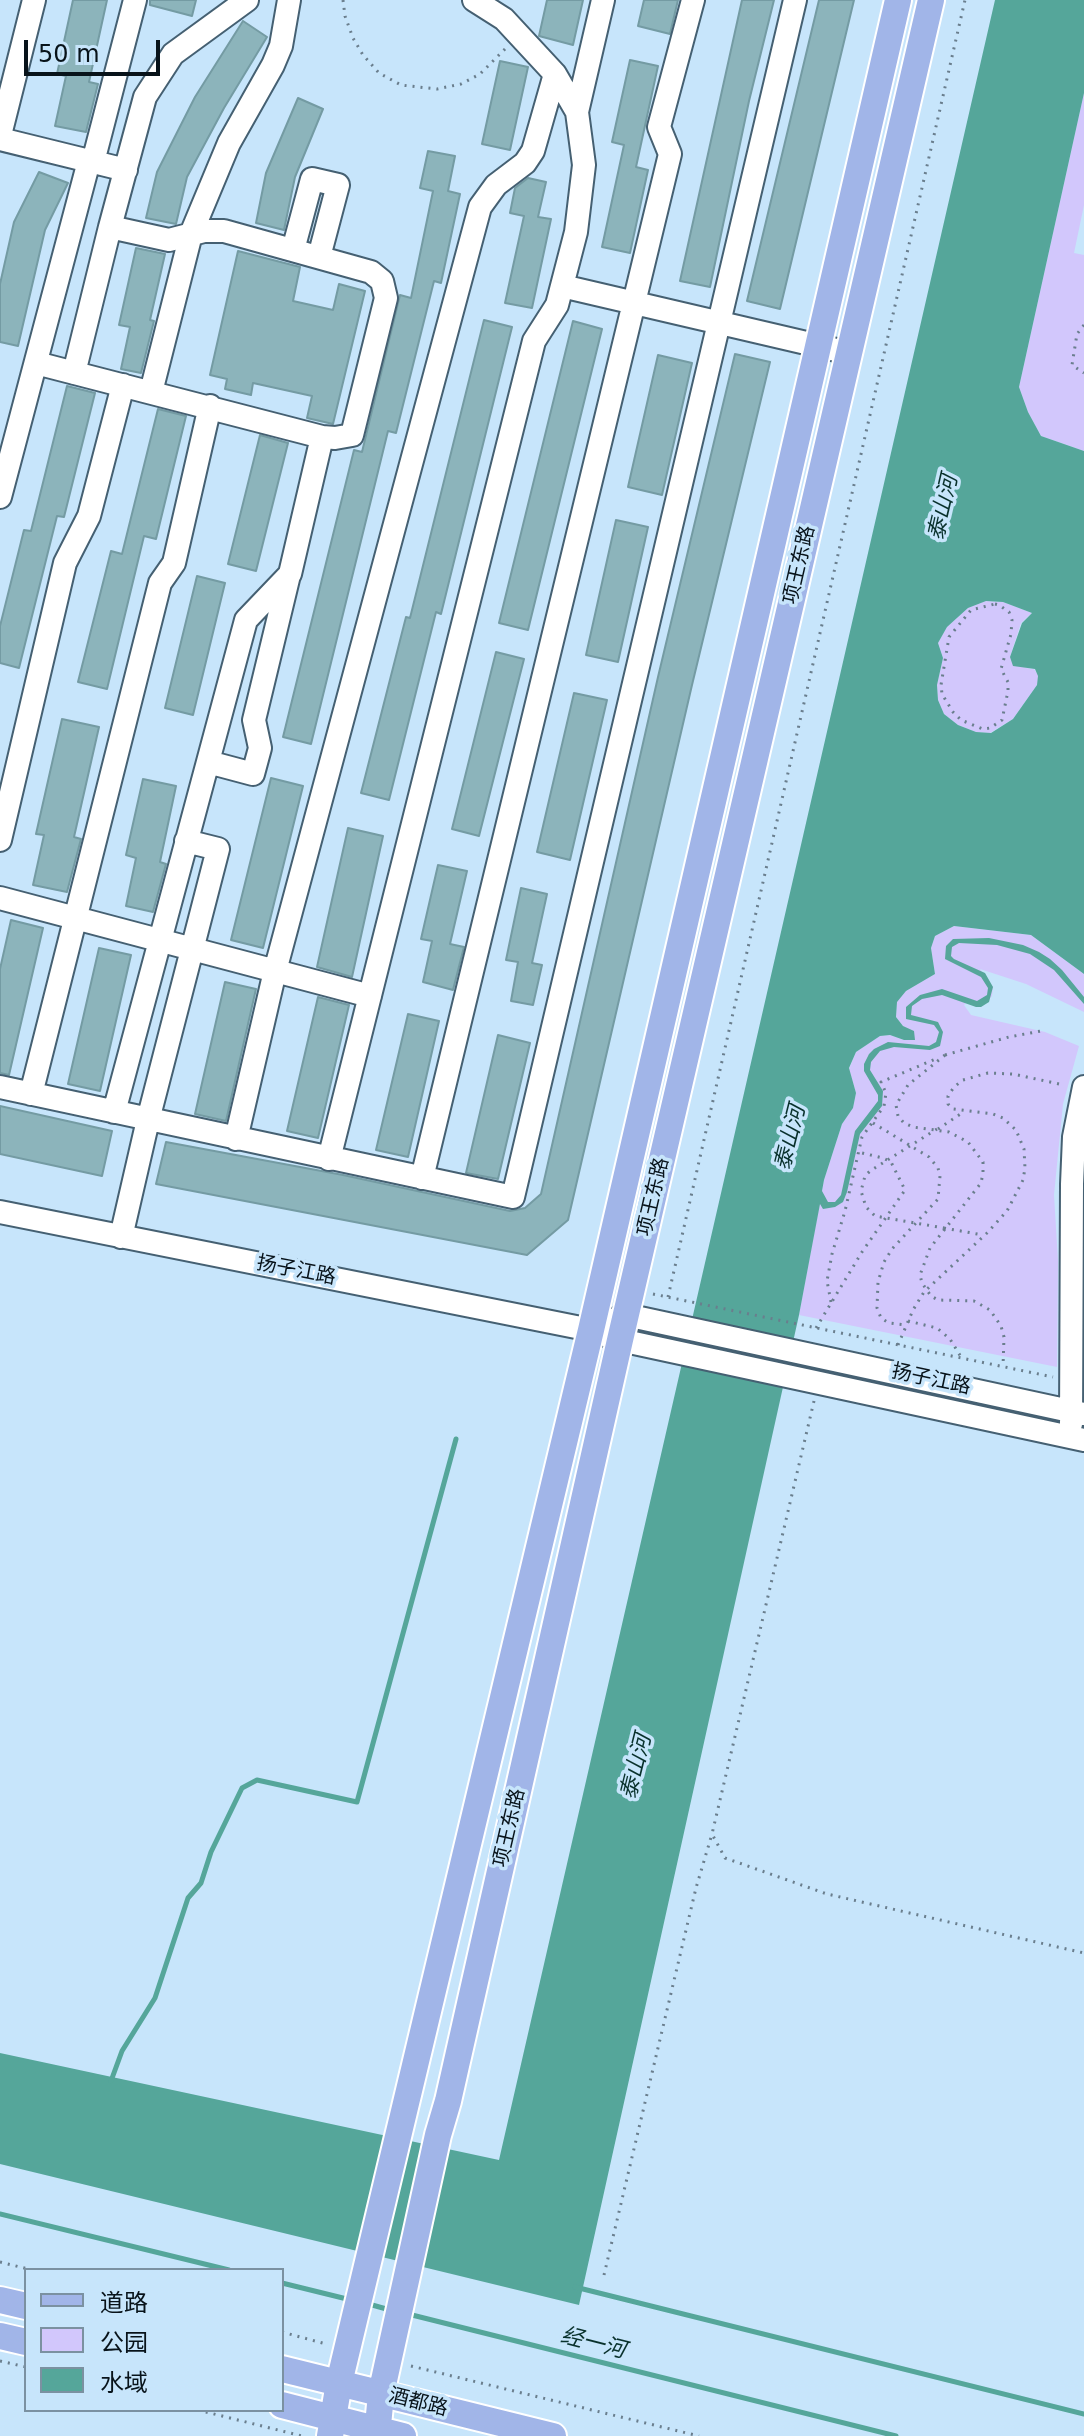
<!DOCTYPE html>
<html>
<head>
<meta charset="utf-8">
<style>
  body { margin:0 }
  #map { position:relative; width:1084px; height:2436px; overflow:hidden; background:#c7e5fb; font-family:"DejaVu Sans","Noto Sans SC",sans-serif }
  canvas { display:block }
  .legend { position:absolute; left:24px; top:2268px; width:260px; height:144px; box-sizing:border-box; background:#c7e5fb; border:2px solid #7b91a1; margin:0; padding:10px 14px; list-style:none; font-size:24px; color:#08131a }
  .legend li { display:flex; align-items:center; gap:16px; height:40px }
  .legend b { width:40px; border:2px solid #7b91a1 }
  .scale { position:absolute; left:24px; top:40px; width:136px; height:36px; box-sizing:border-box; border:4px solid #08131a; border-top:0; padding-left:10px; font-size:24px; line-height:28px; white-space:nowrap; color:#08131a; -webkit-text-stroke:6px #c7e5fb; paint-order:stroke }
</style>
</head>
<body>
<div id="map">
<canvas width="1084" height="2436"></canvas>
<ul class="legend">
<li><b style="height:10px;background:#a1b5e8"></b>道路</li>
<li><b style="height:22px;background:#d2c7fc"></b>公园</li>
<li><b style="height:22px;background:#55a69a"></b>水域</li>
</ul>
<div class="scale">50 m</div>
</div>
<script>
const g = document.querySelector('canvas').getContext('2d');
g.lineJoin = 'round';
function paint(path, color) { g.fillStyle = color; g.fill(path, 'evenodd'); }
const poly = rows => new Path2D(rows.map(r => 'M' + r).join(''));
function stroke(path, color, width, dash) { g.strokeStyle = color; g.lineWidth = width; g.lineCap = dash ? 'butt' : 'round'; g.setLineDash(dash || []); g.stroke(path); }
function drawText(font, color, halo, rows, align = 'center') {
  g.font = font + ' "DejaVu Sans","Noto Sans SC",sans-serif'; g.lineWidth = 7; g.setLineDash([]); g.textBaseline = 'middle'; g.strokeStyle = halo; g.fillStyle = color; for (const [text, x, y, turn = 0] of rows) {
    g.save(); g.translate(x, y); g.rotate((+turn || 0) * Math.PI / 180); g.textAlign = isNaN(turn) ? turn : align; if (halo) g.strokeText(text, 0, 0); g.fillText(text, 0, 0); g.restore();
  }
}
const green = poly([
  [1084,93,1084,205,1074,253,1084,255,1084,451,1041,436,1028,412,1019,387],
  [986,601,1003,602,1032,613,1021,623,1010,657,1026,668,1034,669,1039,676,1037,685,1013,719,990,733,976,732,958,725,944,714,938,700,937,685,943,658,938,643,947,627,968,608],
  [954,926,1031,935,1084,974,1084,1012,1026,984,980,969,993,987,992,996,981,1007,966,1003,964,1005,971,1015,1045,1032,1079,1046,1063,1104,1054,1195,1058,1261,1057,1367,799,1315,824,1180,842,1124,853,1108,856,1093,849,1069,856,1052,880,1036,890,1035,904,1040,903,1026,896,1017,897,1001,906,991,935,974,931,948,935,936]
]);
const water = poly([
  [995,0,1084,0,1084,93,1019,387,1028,412,1041,436,1084,451,1084,974,1031,935,954,926,935,936,931,948,935,974,906,991,897,1002,896,1017,903,1026,914,1031,915,1040,904,1040,890,1035,880,1036,856,1052,849,1068,856,1093,853,1108,842,1124,824,1180,822,1191,828,1202,835,1202,841,1195,855,1131,878,1101,878,1095,864,1071,864,1064,869,1054,874,1049,888,1042,929,1046,936,1042,939,1032,934,1025,906,1019,906,1007,920,995,942,989,977,1001,987,995,988,988,981,977,945,959,946,946,953,939,989,938,1023,945,1039,952,1050,959,1062,970,1084,997,1084,1004,1054,970,1030,954,997,945,959,943,952,947,951,956,954,959,985,973,993,987,989,1002,981,1007,976,1007,942,995,922,999,912,1006,911,1015,938,1022,943,1032,940,1046,930,1050,894,1047,880,1051,871,1062,870,1070,883,1091,882,1106,860,1134,847,1192,843,1202,835,1207,823,1209,820,1204,799,1315,579,2305,0,2164,0,2053,499,2160],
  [986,601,1003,602,1032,613,1022,623,1010,657,1013,666,1035,669,1038,676,1037,685,1013,719,991,733,976,732,958,725,944,714,938,700,937,685,943,658,938,643,947,627,968,608]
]);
const stream = poly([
  [111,2081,122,2051,155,1998,188,1898,201,1883,211,1852,242,1788,257,1780,357,1802,456,1439],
  [0,2214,229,2270],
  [282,2283,351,2300],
  [575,2287,1084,2414],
  [365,2303,390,2310],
  [408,2314,896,2436]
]);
const building = poly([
  [73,0,107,0,89,82,98,84,86,132,55,126,66,76,57,74,73,0],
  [150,0,196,0,192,16,150,5,150,0],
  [547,0,583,0,573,45,539,36,547,0],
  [644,0,678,0,670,34,638,26,644,0],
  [742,0,774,0,749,101,710,287,680,281,742,0],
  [819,0,854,0,780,309,747,301,819,0],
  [243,21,267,37,224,108,187,177,176,224,146,218,157,172,195,97,243,21],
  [630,60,658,66,636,167,648,170,630,253,602,247,624,145,612,142,630,60],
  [500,61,528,67,510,150,482,144,500,61],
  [298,98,323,109,295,177,284,230,256,223,266,173,298,98],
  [428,151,455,156,448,191,460,194,441,283,434,281,396,433,388,431,311,744,283,737,354,450,362,452,400,295,411,298,433,191,420,188,428,151],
  [39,172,68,183,45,230,18,346,0,342,0,284,14,222,39,172],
  [528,178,546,182,538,217,551,219,532,308,505,303,524,216,510,213,515,188,528,178],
  [136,248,165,254,150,320,154,321,141,373,121,369,130,327,119,325,136,248],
  [238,251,300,267,293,301,333,310,339,284,365,291,333,424,307,418,312,396,253,383,251,395,225,389,227,379,210,375,238,251],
  [484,320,512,327,441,614,436,612,389,800,361,793,406,617,410,618,484,320],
  [573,321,602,329,528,630,499,623,573,321],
  [735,354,770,362,692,685,568,1220,527,1255,156,1184,166,1142,343,1175,510,1211,525,1208,541,1194,658,677,735,354],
  [658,355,692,363,662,495,628,487,658,355],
  [67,386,95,393,64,517,57,516,19,668,0,663,0,626,24,530,31,531,67,386],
  [158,409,186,416,156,539,144,536,107,689,78,682,111,551,122,554,158,409],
  [260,435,288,443,256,571,228,564,260,435],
  [616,520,648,527,618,662,586,655,616,520],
  [197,576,225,583,193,715,165,708,197,576],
  [496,652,524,659,479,836,452,829,496,652],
  [574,693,607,700,570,860,537,852,574,693],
  [62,719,99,727,74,837,81,839,67,892,33,885,44,835,36,834,62,719],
  [271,778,303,786,263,948,231,940,271,778],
  [143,779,176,786,160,862,166,864,153,912,126,906,136,858,126,855,143,779],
  [348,828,383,836,352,977,317,967,348,828],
  [438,865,467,871,450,944,464,947,453,990,423,982,432,941,421,939,438,865],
  [521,888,547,894,532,963,542,965,533,1005,511,1001,518,962,506,960,521,888],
  [11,920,43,928,9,1075,0,1073,0,969,11,920],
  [99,948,131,955,100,1091,68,1084,99,948],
  [225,982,256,989,226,1121,195,1114,225,982],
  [318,997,349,1005,318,1138,287,1131,318,997],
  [408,1014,439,1021,408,1157,376,1150,408,1014],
  [498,1035,530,1043,498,1179,466,1173,498,1035],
  [0,1106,112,1131,102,1176,0,1154,0,1106]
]);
const path = poly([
  [343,0,345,16,353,38,363,55,379,73,401,85,437,89,461,84,480,74,506,48],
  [1084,325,1077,334,1072,365,1084,373],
  [995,604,999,605,1009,612,1012,620,1011,634,1001,669,1008,682,1008,691,1002,720,990,728,983,729,961,720,953,712,942,694,941,685,949,637,971,610,995,604],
  [945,1055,908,1085,896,1105,898,1116,904,1123,913,1127,949,1132,968,1142,983,1162,983,1173,981,1183,930,1248,920,1275,922,1283,931,1296,938,1300,974,1301,990,1310,1001,1326,1004,1337,1003,1367],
  [945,1055,1009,1037,1041,1031],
  [873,1123,929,1157,938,1168,940,1176,938,1199,892,1249,884,1262,878,1282,877,1308,881,1318,889,1323,906,1325],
  [938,1129,962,1113],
  [944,1228,983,1235],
  [653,1294,1053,1377],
  [668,1297,965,0],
  [831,1302,827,1281,832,1254,845,1211,862,1137,884,1106,886,1093,881,1082,938,1058],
  [908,1321,937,1328,950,1339,961,1357],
  [816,1328,862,1252,905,1190,891,1162,883,1158,858,1152],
  [898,1345,913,1310,924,1292,987,1233,1007,1211,1023,1180,1025,1168,1024,1149,1016,1130,1003,1118,993,1114,953,1109,948,1104,948,1096,954,1087,963,1080,988,1073,1013,1074,1064,1085],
  [814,1401,712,1834,725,1858,827,1894,1084,1953],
  [0,2262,32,2270],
  [604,2275,696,1888,712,1834],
  [282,2332,326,2344],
  [0,2361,26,2367],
  [411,2366,699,2436],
  [198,2410,302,2436]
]);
const minor = poly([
  [577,112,603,0],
  [0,135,34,0],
  [0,139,126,170],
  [93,162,135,0],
  [293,250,312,179,338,185,319,257],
  [562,286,849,353],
  [36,363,322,437,335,438,352,435,386,298,382,281,371,272,224,231,204,231,169,240,110,227,145,97,173,54,247,0],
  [74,373,110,227],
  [151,392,191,234,229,143,273,65,281,46,289,0],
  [0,497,89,161],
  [208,762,253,774,260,748,254,720,289,575],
  [0,840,65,563,89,516,123,385],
  [0,898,370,996],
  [0,1087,513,1197,795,0],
  [31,1094,160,583,174,563,210,406],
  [114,1112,246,620,290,574,322,437],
  [236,1139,275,971,480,207,496,185,525,163,533,151,555,74],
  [329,1159,534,341,557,305,576,232,584,165,577,112,555,74,504,19,474,0],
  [422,1178,670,154,659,127,693,0],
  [0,1212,591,1330,620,1340,1084,1440],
  [121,1237,148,1120,218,849,186,841],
  [611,1321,626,1315,1084,1414],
  [1071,1424,1072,1184,1074,1137,1084,1087]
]);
const major = poly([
  [0,2300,26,2306],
  [0,2336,26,2342],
  [282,2369,553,2436],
  [282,2405,403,2436],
  [330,2436,339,2383,591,1330,898,0],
  [377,2436,381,2394,438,2135,448,2101,620,1340,931,0]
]);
const pathBridge = poly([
  [937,1129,870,1171,865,1176,861,1191,866,1207,875,1216,944,1228]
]);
const streetNames = [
  ["项王东路",800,565,-77],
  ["项王东路",654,1197,-77],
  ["扬子江路",296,1271,11],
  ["扬子江路",931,1380,12],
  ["项王东路",510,1828,-77],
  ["酒都路",418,2403,14]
];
const waterNames = [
  ["泰山河",944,508,-77],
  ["泰山河",791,1138,-76],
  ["泰山河",637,1767,-76],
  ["经一河",593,2344,14]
];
paint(green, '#d2c7fc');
paint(water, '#55a69a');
stroke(stream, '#55a69a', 5);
paint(building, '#8cb4bb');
stroke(building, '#749ba3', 2);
stroke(minor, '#456072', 26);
stroke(major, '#fff', 30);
stroke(path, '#6a7e8d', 3, [2, 6]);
stroke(minor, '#fff', 22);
stroke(major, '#a1b5e8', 26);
stroke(pathBridge, '#6a7e8d', 3, [2, 6]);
drawText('20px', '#08131a', '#c7e5fb', streetNames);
drawText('italic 22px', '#09312c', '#c7e5fb', waterNames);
</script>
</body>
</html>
